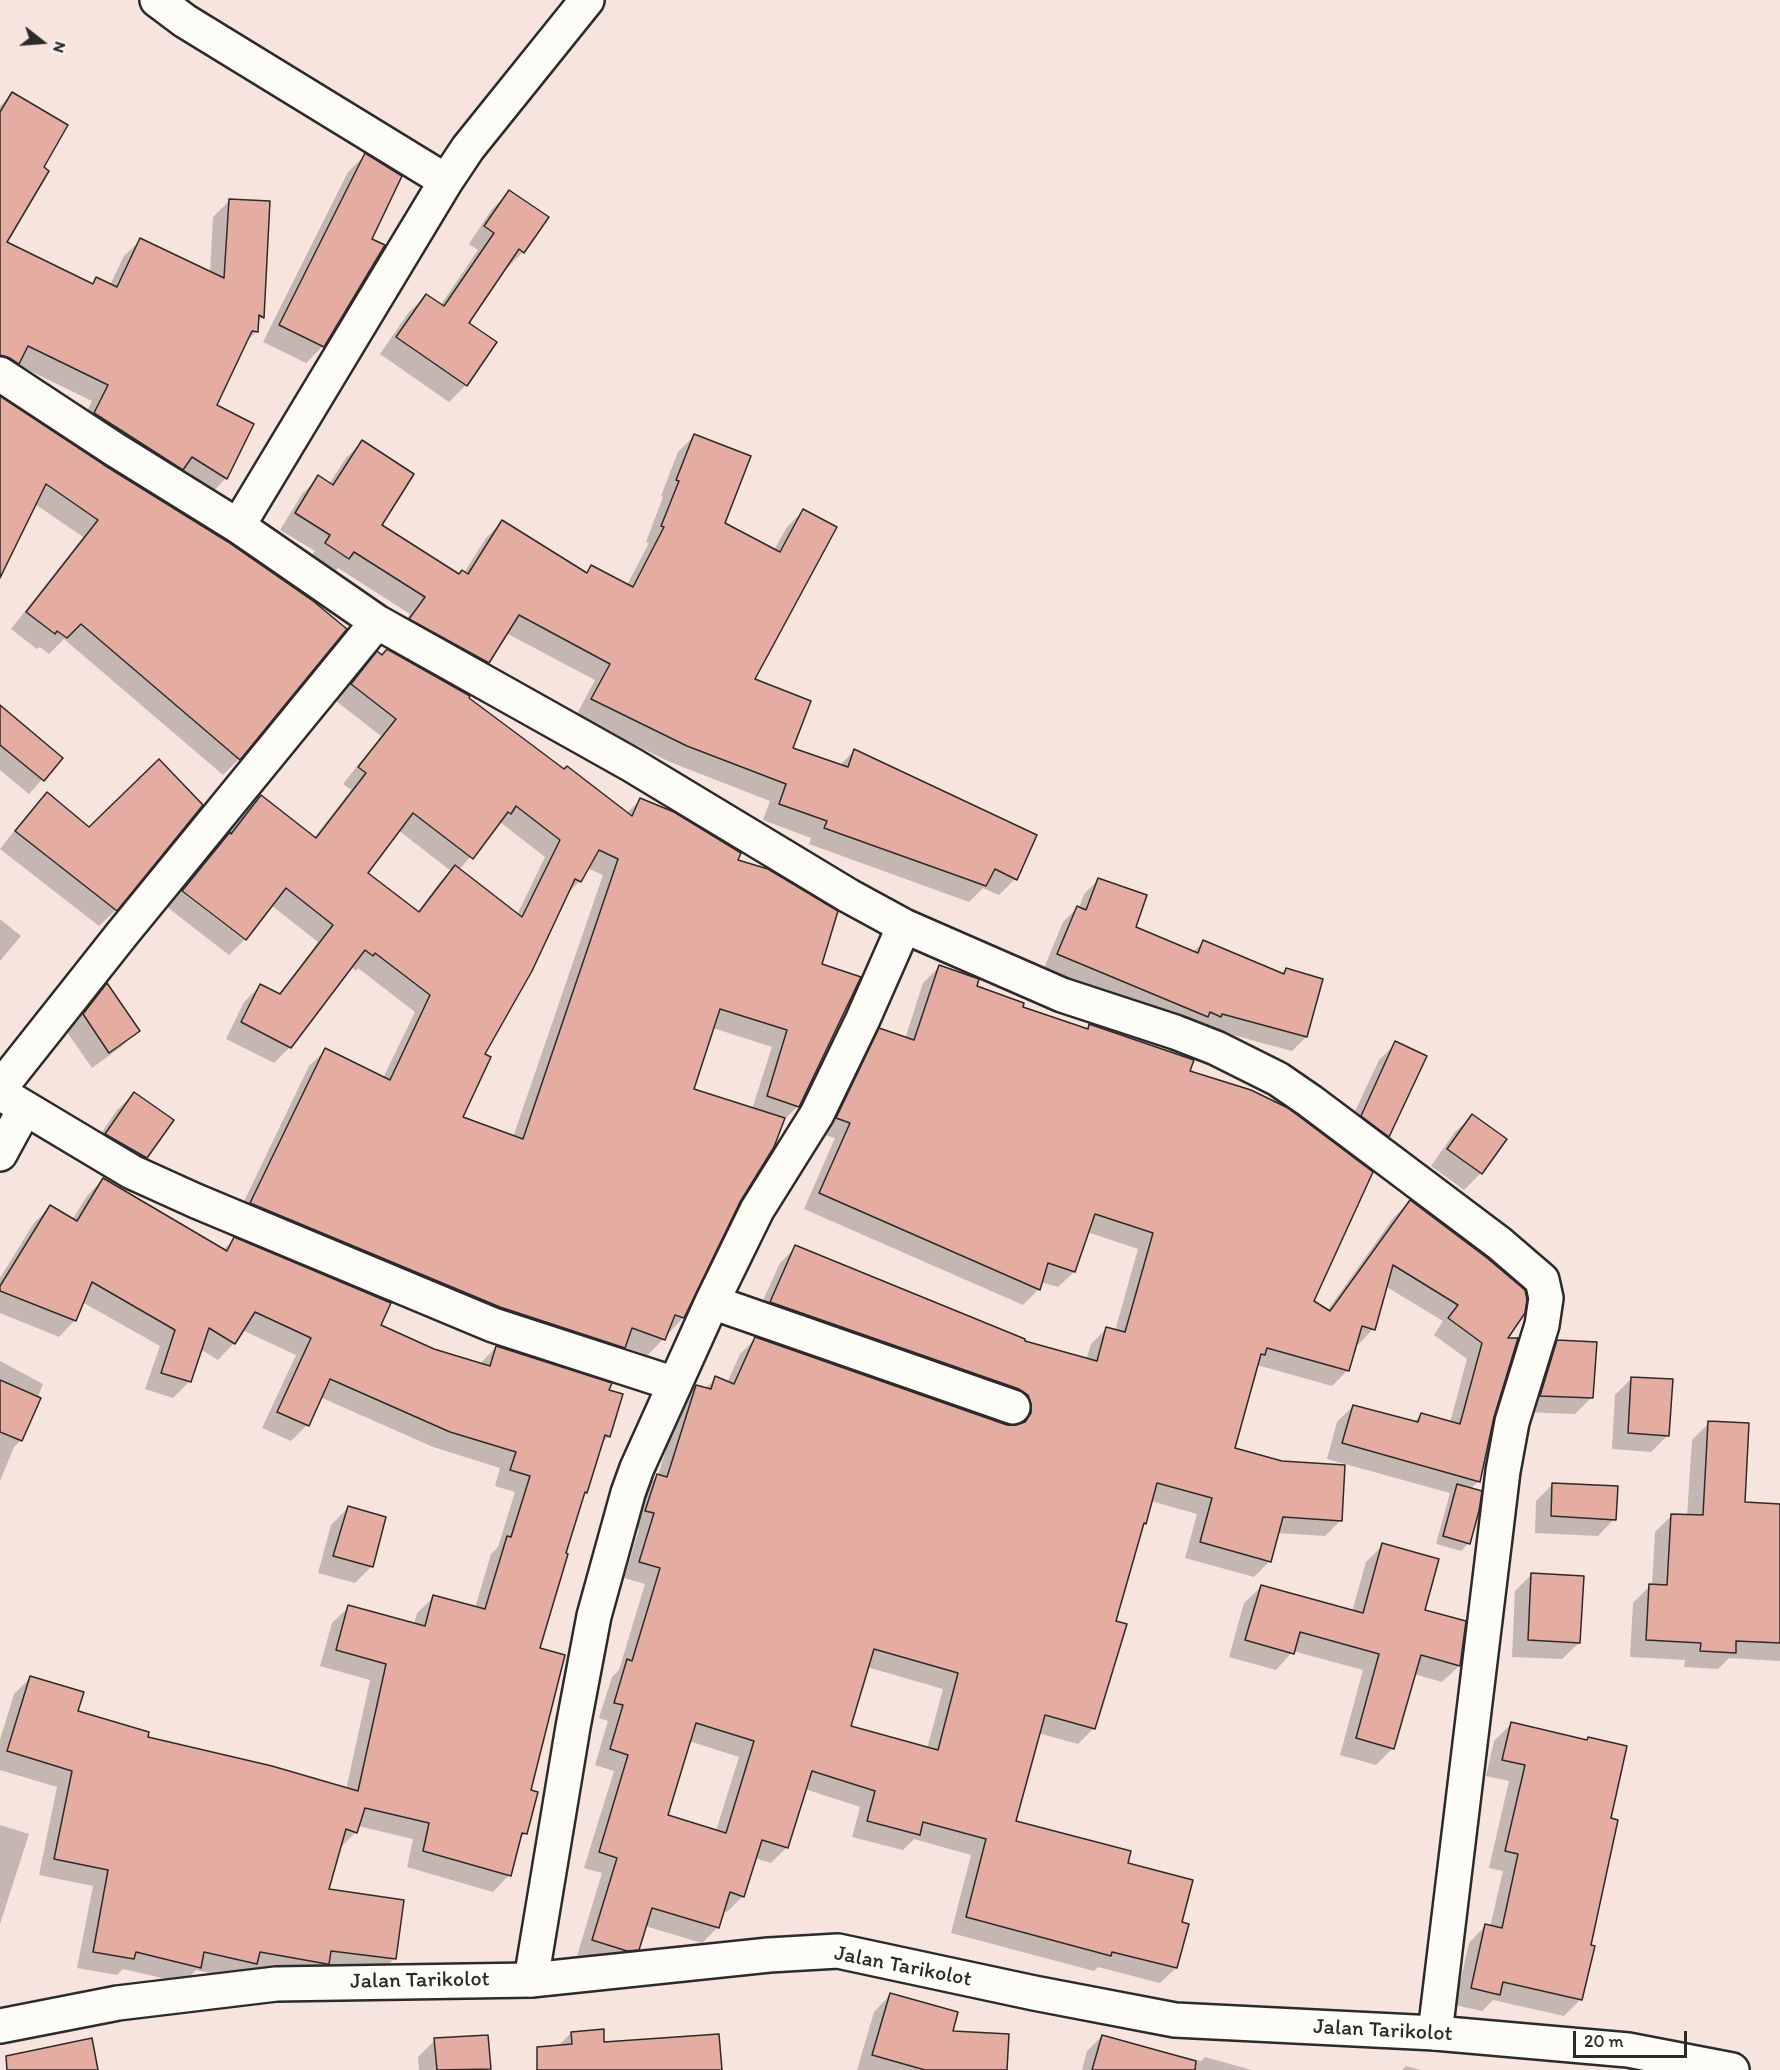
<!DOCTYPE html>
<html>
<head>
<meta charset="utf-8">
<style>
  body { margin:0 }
  #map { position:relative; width:1780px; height:2070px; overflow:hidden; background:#f6e4dd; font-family:Itim,sans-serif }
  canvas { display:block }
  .north { position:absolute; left:12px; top:12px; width:60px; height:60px; -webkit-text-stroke:4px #fdfcf7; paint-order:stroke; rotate:107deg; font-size:16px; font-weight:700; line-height:24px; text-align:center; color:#2b2b2b }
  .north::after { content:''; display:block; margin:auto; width:21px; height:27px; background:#2b2b2b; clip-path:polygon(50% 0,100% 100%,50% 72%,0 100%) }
  .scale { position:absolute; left:1573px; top:2031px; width:114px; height:27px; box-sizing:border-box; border:3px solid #2b2b2b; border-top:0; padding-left:8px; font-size:18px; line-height:21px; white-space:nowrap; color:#2b2b2b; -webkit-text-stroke:4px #fdfcf7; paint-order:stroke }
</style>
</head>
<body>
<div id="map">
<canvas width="1780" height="2070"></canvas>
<div class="north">N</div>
<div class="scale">20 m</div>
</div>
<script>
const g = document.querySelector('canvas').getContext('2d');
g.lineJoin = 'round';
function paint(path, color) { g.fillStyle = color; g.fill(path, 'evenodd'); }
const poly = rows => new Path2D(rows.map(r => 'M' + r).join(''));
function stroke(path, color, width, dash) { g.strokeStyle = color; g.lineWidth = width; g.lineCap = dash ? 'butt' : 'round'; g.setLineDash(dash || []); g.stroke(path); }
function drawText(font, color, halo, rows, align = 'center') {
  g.font = font + ' Itim,sans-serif'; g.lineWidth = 4.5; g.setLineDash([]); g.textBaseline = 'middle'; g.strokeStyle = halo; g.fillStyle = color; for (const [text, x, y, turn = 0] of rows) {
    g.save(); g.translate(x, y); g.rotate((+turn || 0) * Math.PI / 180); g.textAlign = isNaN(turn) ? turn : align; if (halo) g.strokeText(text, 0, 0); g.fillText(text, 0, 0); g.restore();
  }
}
const shadow = poly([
  [12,94,42,168,5,242,91,285,97,279,110,285,124,256,141,240,210,273,213,217,230,200,263,317,257,322,257,331,246,342,215,406,252,424,226,478,210,495,78,430,92,401,16,364,0,379,0,106],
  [365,155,323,346,306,363,263,342,348,172],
  [509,192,523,252,506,269,504,268,467,324,466,385,449,402,380,354,409,312,426,296,440,306,478,250,469,244,492,209],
  [0,398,103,466,239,759,223,775,64,639,49,654,40,647,37,649,11,629,83,537,35,504,0,574],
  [694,436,723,523,774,550,787,527,803,511,753,680,792,748,840,765,854,751,1015,879,999,895,983,888,969,902,809,844,811,838,763,820,770,801,670,762,576,716,595,680,506,633,487,662,471,679,394,636,410,614,338,568,332,574,309,560,315,551,280,530,302,494,319,477,329,484,346,458,362,442,380,526,458,576,464,573,486,538,502,522,585,573,592,567,627,585,649,543,646,542,663,497,661,496,678,452],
  [377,653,467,698,626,814,640,800,736,861,820,965,798,1106,782,1122,739,1201,683,1318,648,1355,624,1347,607,1364,235,1220,309,1066,326,1050,383,1078,415,1012,358,968,356,971,351,967,290,1047,274,1063,226,1039,244,1002,260,986,278,995,318,942,271,905,245,937,182,889,245,813,261,797,314,838,351,790,343,784,381,736,336,701,361,670],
  [500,822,545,857,517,915,459,870],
  [398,830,451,871,439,883,417,913,366,873],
  [587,868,603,875,513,1137,460,1118,483,1055,566,895,580,881],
  [713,1028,772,1047,752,1109,692,1090],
  [0,707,61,758,29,794,0,770],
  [47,794,89,829,116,910,99,926,0,849,30,811],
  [1098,880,1134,927,1193,952,1203,942,1281,974,1286,969,1306,1037,1292,1051,1207,1028,1193,1031,1044,968,1063,922,1077,908,1079,908,1084,894],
  [180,891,244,940,229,955,167,907],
  [0,919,21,936,0,961],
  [939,967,975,987,1021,1008,1086,1030,1089,1026,1188,1072,1312,1301,1327,1311,1394,1217,1410,1202,1505,1339,1493,1416,1479,1481,1470,1489,1469,1543,1461,1551,1436,1544,1450,1493,1327,1459,1337,1422,1353,1406,1413,1423,1421,1415,1450,1423,1467,1359,1434,1335,1443,1321,1385,1286,1373,1329,1358,1345,1355,1344,1348,1370,1332,1386,1257,1365,1233,1449,1340,1521,1325,1536,1277,1533,1270,1561,1254,1577,1185,1558,1197,1514,1151,1501,1144,1523,1141,1526,1115,1622,1094,1728,1078,1744,1038,1733,1014,1822,1126,1864,1180,1924,1176,1968,1160,1983,1098,1967,1094,1971,951,1933,971,1855,914,1839,903,1850,852,1837,860,1807,805,1789,787,1847,771,1863,755,1858,743,1896,727,1912,723,1910,718,1927,702,1943,645,1926,638,1949,622,1965,610,1966,577,1956,602,1873,584,1868,614,1771,595,1765,608,1721,599,1718,612,1677,619,1670,645,1584,624,1578,639,1529,630,1527,641,1491,658,1476,680,1402,696,1386,705,1389,716,1378,727,1383,740,1354,755,1339,1007,1426,1016,1427,1016,1421,755,1318,780,1263,796,1247,1023,1342,1086,1360,1091,1344,1107,1328,1115,1331,1138,1249,1087,1232,1074,1272,1058,1287,1041,1282,1039,1289,1023,1305,804,1209,835,1138,821,1134,864,1046,880,1030,905,1039,923,983],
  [867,1667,943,1689,927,1749,849,1727],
  [689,1741,739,1757,716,1831,666,1816],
  [107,985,138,1030,121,1047,92,1068,67,1032,91,1002],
  [1396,1043,1388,1136,1372,1153,1345,1133,1379,1060],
  [134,1094,146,1157,129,1174,89,1151,117,1110],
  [1472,1116,1481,1173,1464,1190,1431,1166,1455,1132],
  [103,1179,223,1250,234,1239,379,1325,433,1351,479,1365,496,1347,608,1391,609,1436,600,1445,586,1492,582,1496,538,1649,525,1833,519,1840,509,1875,493,1892,407,1867,413,1839,358,1826,356,1832,339,1849,327,1891,395,1958,378,1975,310,1980,250,1969,239,1979,196,1970,183,1983,123,1969,117,1975,77,1968,93,1886,39,1875,57,1787,0,1770,0,1740,14,1694,31,1677,77,1712,146,1738,346,1790,370,1680,320,1666,332,1623,349,1607,414,1625,417,1613,434,1597,475,1608,491,1554,498,1547,515,1492,495,1486,500,1468,433,1447,320,1397,307,1425,291,1441,262,1428,296,1355,242,1330,234,1343,218,1360,200,1349,189,1382,173,1398,145,1389,160,1346,82,1302,75,1320,59,1337,0,1313,0,1278,34,1223,50,1207,72,1220,87,1196],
  [1558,1342,1592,1397,1575,1414,1524,1412,1541,1359],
  [0,1361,43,1384,21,1440,14,1447,0,1481],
  [1632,1378,1668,1435,1651,1452,1612,1449,1615,1395],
  [1709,1423,1743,1504,1780,1506,1780,1661,1729,1658,1718,1669,1684,1667,1685,1660,1630,1657,1633,1603,1650,1586,1652,1586,1655,1532,1672,1515,1687,1516,1692,1440],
  [1553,1484,1614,1519,1598,1536,1535,1533,1536,1501],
  [348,1508,372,1566,355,1583,318,1573,331,1525],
  [1383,1545,1459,1666,1442,1682,1414,1674,1393,1748,1376,1765,1340,1755,1363,1670,1293,1651,1276,1670,1229,1657,1244,1603,1261,1587,1352,1612,1366,1562],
  [1532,1574,1579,1643,1562,1659,1512,1657,1515,1591],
  [1511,1724,1609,1819,1581,1999,1564,2016,1493,2000,1482,2011,1455,2005,1469,1943,1485,1926,1490,1927,1503,1871,1489,1868,1509,1781,1486,1776,1494,1741],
  [0,1825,29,1834,0,1924],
  [890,1995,951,2032,1005,2070,857,2070,874,2012],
  [571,2033,603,2043,720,2070,556,2070,554,2050],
  [1102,2036,1201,2061,1205,2057,1252,2070,1082,2070,1087,2051],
  [435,2040,489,2068,488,2070,419,2070,418,2057],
  [1406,2066,1421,2070,1402,2070]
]);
const building = poly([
  [12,92,68,125,44,167,49,171,7,242,93,284,96,277,117,287,140,238,224,278,229,199,270,201,264,318,259,315,258,332,252,331,217,405,254,424,227,479,192,457,183,470,94,413,108,385,28,346,19,364,10,358,0,355,0,112,12,92],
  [365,153,402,176,372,239,385,245,324,347,279,325,365,153],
  [509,190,549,217,524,253,519,249,469,323,497,342,467,386,396,337,426,294,444,306,494,233,484,226,509,190],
  [0,396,104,465,228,542,313,601,347,629,240,760,81,624,67,638,57,631,55,634,26,612,98,520,46,484,0,578,0,396],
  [694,434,751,456,725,523,780,552,803,509,837,527,755,679,811,701,793,748,848,767,854,749,1037,835,1017,880,995,869,986,886,824,828,827,821,779,804,786,784,687,746,591,699,610,664,519,615,489,663,409,619,425,597,354,552,349,559,325,543,330,535,295,513,318,475,333,485,362,440,414,474,382,525,459,574,462,570,468,574,502,520,587,573,591,565,633,587,664,527,661,526,679,481,676,480,694,434],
  [387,649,470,696,469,698,524,739,564,769,567,766,632,816,640,798,674,812,741,853,738,860,768,869,838,911,822,964,861,977,799,1107,767,1096,787,1030,720,1009,694,1089,785,1118,774,1147,740,1202,684,1318,675,1315,665,1340,632,1328,625,1348,500,1307,250,1203,325,1048,390,1080,430,995,375,953,373,956,365,950,291,1048,241,1022,260,984,280,994,333,925,286,888,246,940,182,891,230,832,231,834,261,795,316,838,366,773,358,767,396,719,351,684,377,651,382,655,387,649],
  [516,806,560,840,522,917,455,865,419,912,368,873,413,813,473,859,508,812,511,814,516,806],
  [599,850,618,859,523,1139,463,1117,491,1057,485,1054,532,971,575,879,581,882,599,850],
  [0,705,63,758,44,781,0,745,0,705],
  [159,759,203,805,117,911,15,831,47,792,89,827,159,759],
  [1098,878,1147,895,1136,927,1198,953,1203,940,1284,974,1286,968,1323,979,1307,1037,1222,1014,1221,1017,1210,1012,1208,1017,1057,954,1077,906,1086,910,1098,878],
  [939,965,979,979,977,986,1024,1003,1023,1007,1088,1029,1089,1024,1194,1060,1190,1071,1251,1090,1288,1108,1373,1172,1314,1301,1330,1311,1410,1200,1487,1258,1525,1290,1527,1299,1525,1313,1508,1338,1518,1338,1494,1417,1480,1482,1342,1443,1353,1405,1418,1422,1421,1413,1460,1424,1482,1343,1448,1318,1458,1305,1393,1265,1375,1330,1362,1326,1349,1371,1267,1348,1265,1355,1261,1354,1235,1448,1282,1461,1345,1465,1342,1521,1283,1517,1271,1562,1200,1542,1212,1498,1157,1483,1146,1524,1144,1523,1116,1621,1127,1624,1095,1729,1045,1715,1016,1821,1131,1851,1128,1863,1193,1880,1182,1922,1189,1924,1177,1968,1112,1952,1111,1956,966,1917,986,1839,923,1822,920,1835,867,1821,875,1791,812,1771,788,1848,762,1840,744,1897,730,1892,719,1928,652,1908,639,1950,627,1951,592,1940,617,1858,599,1852,628,1755,610,1749,623,1705,614,1703,627,1659,632,1661,660,1568,639,1562,654,1513,645,1511,657,1474,667,1477,696,1385,711,1389,715,1376,734,1384,755,1337,1007,1425,1016,1425,1025,1422,1031,1413,1031,1404,1028,1395,1019,1389,770,1302,795,1245,1025,1339,1025,1341,1097,1361,1106,1327,1125,1332,1153,1233,1095,1214,1075,1272,1048,1263,1040,1290,819,1193,850,1123,836,1118,879,1028,914,1040,939,965],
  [874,1649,958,1673,938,1750,851,1726,874,1649],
  [696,1723,754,1741,726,1833,668,1815,696,1723],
  [107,983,140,1031,109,1053,83,1014,107,983],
  [1395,1041,1427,1056,1389,1137,1361,1116,1395,1041],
  [134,1092,174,1120,147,1158,105,1134,134,1092],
  [1472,1114,1507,1139,1482,1174,1447,1149,1472,1114],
  [103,1178,227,1251,234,1237,391,1303,381,1325,434,1349,490,1366,496,1346,612,1383,609,1390,623,1394,610,1437,605,1435,587,1493,585,1492,566,1553,568,1554,540,1648,565,1655,531,1790,538,1792,527,1834,522,1833,511,1876,423,1851,429,1823,365,1808,357,1833,346,1829,329,1889,404,1900,396,1959,331,1951,329,1964,327,1964,260,1952,257,1964,204,1952,201,1968,136,1952,134,1959,93,1952,108,1870,54,1859,72,1771,7,1751,30,1676,84,1692,78,1711,149,1732,148,1737,272,1766,358,1791,386,1664,336,1650,348,1605,425,1626,433,1595,485,1609,507,1536,511,1537,530,1476,510,1470,516,1452,450,1432,330,1379,309,1426,277,1412,311,1338,255,1312,235,1344,209,1328,191,1382,161,1373,175,1330,92,1282,76,1321,0,1291,0,1286,50,1205,77,1221,103,1178],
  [1557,1340,1597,1342,1593,1398,1540,1396,1557,1340],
  [1631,1377,1673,1379,1669,1436,1628,1433,1631,1377],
  [0,1380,41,1398,22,1441,0,1432,0,1380],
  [1708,1421,1749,1423,1745,1502,1780,1504,1780,1643,1736,1641,1736,1653,1700,1651,1701,1643,1646,1640,1649,1584,1667,1585,1671,1514,1703,1515,1708,1421],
  [1552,1483,1618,1486,1616,1520,1551,1516,1552,1483],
  [1457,1484,1482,1491,1479,1511,1470,1544,1443,1536,1457,1484],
  [348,1506,386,1517,373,1567,333,1556,348,1506],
  [1382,1543,1439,1559,1425,1610,1466,1621,1460,1666,1421,1655,1394,1749,1356,1738,1379,1654,1300,1632,1294,1654,1245,1640,1261,1585,1363,1613,1382,1543],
  [1531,1573,1584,1576,1580,1643,1528,1640,1531,1573],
  [1511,1722,1587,1740,1588,1737,1627,1746,1611,1818,1618,1820,1591,1945,1595,1946,1582,2000,1503,1982,1500,1995,1471,1988,1485,1924,1502,1928,1518,1854,1505,1851,1525,1765,1502,1760,1511,1722],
  [890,1993,958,2012,953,2031,1009,2034,1007,2070,925,2070,872,2055,890,1993],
  [604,2029,604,2042,719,2034,722,2070,537,2070,537,2047,572,2044,571,2032,604,2029],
  [488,2035,491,2069,437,2070,434,2038,488,2035],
  [1102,2035,1196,2061,1195,2070,1092,2070,1102,2035],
  [92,2038,98,2070,7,2070,6,2056,92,2038]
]);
const minor = poly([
  [157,0,185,21,446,181],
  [587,0,468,148,446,181,238,526,377,622,632,765,849,896,904,926,1062,995,1175,1032,1216,1048,1278,1079,1310,1101,1499,1243,1542,1280,1546,1298,1542,1325,1512,1422,1503,1471,1435,2033],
  [0,374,114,449,238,526],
  [0,1088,122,934,377,622],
  [0,1093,132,1172,196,1201,493,1325,675,1384],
  [0,1154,25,1108],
  [712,1302,1013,1407],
  [531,1980,573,1727,594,1616,628,1493,637,1468,712,1302,757,1210,817,1114,863,1019,904,926]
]);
const tertiary = poly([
  [0,2026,118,2003,276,1984,531,1980,769,1955,838,1951,1034,1993,1175,2020,1435,2033,1628,2050,1732,2070]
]);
const streetNames = [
  ["Jalan Tarikolot",903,1967,11],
  ["Jalan Tarikolot",420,1981,-1],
  ["Jalan Tarikolot",1383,2031,3]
];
paint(shadow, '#0003');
paint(building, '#e5aca1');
stroke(building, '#2b2b2b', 1.5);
stroke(minor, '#2b2b2b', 38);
stroke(tertiary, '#2b2b2b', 38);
stroke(minor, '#fdfcf7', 33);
stroke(tertiary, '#fdfcf7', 33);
drawText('22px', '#2b2b2b', '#fdfcf7', streetNames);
</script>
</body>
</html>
